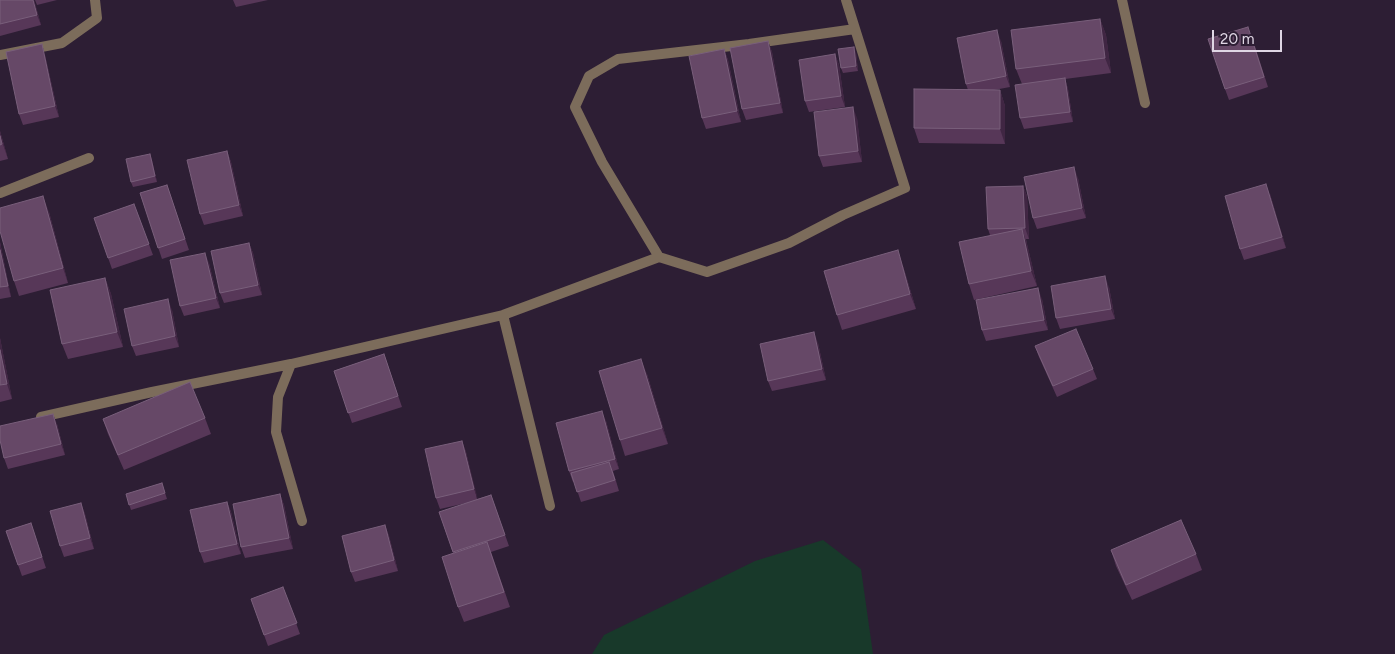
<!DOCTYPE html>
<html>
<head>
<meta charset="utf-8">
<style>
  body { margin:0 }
  #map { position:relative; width:1395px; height:654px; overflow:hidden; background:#2d1e34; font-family:Figtree,sans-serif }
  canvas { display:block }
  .scale { position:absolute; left:1212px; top:30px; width:70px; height:22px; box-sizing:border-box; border:2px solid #e0d7e5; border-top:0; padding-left:6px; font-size:15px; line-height:18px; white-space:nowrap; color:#e0d7e5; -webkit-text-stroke:4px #2d1e34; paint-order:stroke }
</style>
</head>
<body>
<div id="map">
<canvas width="1395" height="654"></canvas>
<div class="scale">20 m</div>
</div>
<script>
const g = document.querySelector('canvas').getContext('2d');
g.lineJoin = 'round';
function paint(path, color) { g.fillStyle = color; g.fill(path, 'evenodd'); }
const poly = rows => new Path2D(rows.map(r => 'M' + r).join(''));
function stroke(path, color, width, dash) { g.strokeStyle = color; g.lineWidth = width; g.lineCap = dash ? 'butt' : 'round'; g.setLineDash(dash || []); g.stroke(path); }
const green = poly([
  [823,540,861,569,873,654,592,654,604,635,755,561]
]);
const minor = poly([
  [1122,0,1145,103],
  [0,55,62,43,97,18,95,0],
  [0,193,89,158],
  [659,257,707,272,789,243,843,215,905,188,846,0],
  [503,315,550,506],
  [41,417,152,392,291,364],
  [302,521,276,432,278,397,291,364,503,315,659,257,602,162,575,107,589,76,618,59,749,44,855,29]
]);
const wall = poly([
  [0,0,34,0,41,25,0,36],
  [35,0,57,0,37,5],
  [233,0,268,0,236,7],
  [1100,19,1106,35,1111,73,1065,79,1068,89,1073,122,1024,129,1020,118,1022,84,1016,69],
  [1252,37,1268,87,1229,100,1225,89],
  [768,41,772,52,783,113,746,120,742,109],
  [1001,41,1010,87,994,90,1000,90,1005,106,1005,144,919,143,914,128,968,90,966,84],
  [724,49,728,60,741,122,706,129,702,118],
  [856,53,858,71,843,73,841,68],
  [835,54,839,65,845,107,809,112,805,101],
  [45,55,59,117,23,125,19,114],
  [857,118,862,162,823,167,819,156],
  [0,131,8,159,0,161],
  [227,151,231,162,243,216,204,225,200,214],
  [150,154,152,160,157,182,133,187,131,182],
  [1078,178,1086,218,1037,229,1033,218],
  [167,185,189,250,162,259,140,193],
  [1023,186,1027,196,1029,239,1026,239,1027,244,1037,286,974,300,969,284,990,235,988,229],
  [1270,194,1286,248,1244,260,1240,249],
  [134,204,153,255,112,269,94,218],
  [49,212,68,283,19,296,14,281],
  [0,242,11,297,0,299],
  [249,243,253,253,262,295,224,303,220,293],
  [209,263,220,308,184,316,180,306],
  [903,266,916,309,842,330,837,315],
  [105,278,111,294,123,347,68,359,62,344],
  [1109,287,1115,319,1060,329,1056,318],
  [1042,299,1048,330,986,341,982,330],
  [172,310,179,347,136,356,132,346],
  [0,338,12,399,0,402],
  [818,343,826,380,772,391,768,381],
  [1035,346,1093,369,1097,379,1057,397,1039,357],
  [384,354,402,407,352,423,334,371],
  [647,374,668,444,625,456,620,440],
  [205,418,211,434,124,470,108,434,103,419],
  [606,421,619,469,613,471,619,491,581,502,574,481,573,482,569,471],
  [57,424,65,455,8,469,4,458],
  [462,441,466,452,477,499,491,495,509,546,491,552,510,607,464,622,458,607,453,553,439,512,471,502,440,509,436,498],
  [162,483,167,499,131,510,126,494],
  [280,494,284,505,293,549,245,558,241,547],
  [227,502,231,512,241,554,204,563,200,552],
  [81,503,85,514,94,549,64,557,60,546],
  [31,523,46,568,22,576,6,531],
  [385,525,389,536,398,571,355,582,351,572],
  [1111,550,1196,554,1202,570,1132,600,1116,566],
  [283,587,300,634,268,646,251,599]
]);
const shadedWall = poly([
  [33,0,34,0,41,25,37,15],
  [1100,19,1106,35,1111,73,1105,58],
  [997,30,1001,41,1010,87,1006,76],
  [768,41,772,52,783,113,780,103],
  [42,44,45,55,59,117,55,106],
  [854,47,856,53,858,71,856,66],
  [724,49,728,60,741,122,737,111],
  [835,54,839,65,845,107,841,96],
  [1065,78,1068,89,1073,122,1070,112],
  [1000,90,1005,106,1005,144,1000,129],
  [853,107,857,118,862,162,858,151],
  [0,131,8,159,0,136],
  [227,151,231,162,243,216,239,205],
  [150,154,152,160,157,182,155,176],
  [1074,167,1078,178,1086,218,1082,208],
  [1266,184,1270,194,1286,248,1282,237],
  [1023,186,1027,196,1029,239,1025,228],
  [43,196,49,212,68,283,63,268],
  [1022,229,1027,244,1037,286,1031,271],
  [0,242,11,297,8,286,0,250],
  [249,243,253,253,262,295,258,285],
  [898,250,903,266,916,309,910,294],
  [205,253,209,263,220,308,216,298],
  [1105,276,1109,287,1115,319,1111,309],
  [105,278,111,294,123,347,117,332],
  [1038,288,1042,299,1048,330,1044,320],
  [168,299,172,310,179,347,175,336],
  [814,332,818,343,826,380,822,369],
  [0,338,12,399,7,384,0,350],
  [641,359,647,374,668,444,662,428],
  [602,411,606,421,619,469,615,459],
  [53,414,57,424,65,455,61,444],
  [462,441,466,452,478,500,474,489],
  [280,494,284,505,293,549,289,538],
  [227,502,231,512,241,554,237,544],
  [81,503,85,514,94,549,90,538],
  [385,525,389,536,398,571,394,560]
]);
const building = poly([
  [0,0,33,0,37,15,0,24,0,0],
  [1100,19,1105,58,1016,69,1011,30,1100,19],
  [1248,27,1264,77,1225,89,1208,39,1248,27],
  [997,30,1006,76,966,84,957,38,997,30],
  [768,41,780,103,742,109,730,48,768,41],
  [42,44,55,106,19,114,6,52,42,44],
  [854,47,856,66,841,68,838,49,854,47],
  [724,49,737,111,702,118,689,56,724,49],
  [835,54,841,96,805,101,799,60,835,54],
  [1065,78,1070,112,1020,118,1015,85,1065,78],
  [914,89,1000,90,1000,129,914,128,914,89],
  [853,107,858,151,819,156,814,112,853,107],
  [0,136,2,144,0,145,0,136],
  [227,151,239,205,200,214,187,160,227,151],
  [150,154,155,176,131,182,126,159,150,154],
  [1074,167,1082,208,1033,218,1024,177,1074,167],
  [1266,184,1282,237,1240,249,1225,196,1266,184],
  [167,185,185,239,158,248,140,193,167,185],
  [1023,186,1025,228,988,229,986,187,1023,186],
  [43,196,63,268,14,281,0,231,0,208,43,196],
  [134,204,149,244,108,258,94,218,134,204],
  [1022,229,1031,271,969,284,959,242,1022,229],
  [249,243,258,285,220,293,211,251,249,243],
  [0,250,8,286,0,287,0,250],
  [898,250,910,294,837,315,824,271,898,250],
  [205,253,216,298,180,306,170,260,205,253],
  [1105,276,1111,309,1056,318,1051,286,1105,276],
  [105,278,117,332,62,344,50,290,105,278],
  [1038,288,1044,320,982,330,976,300,1038,288],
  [168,299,175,336,132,346,124,309,168,299],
  [1076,329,1093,369,1053,386,1035,346,1076,329],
  [814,332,822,369,768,381,760,344,814,332],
  [0,350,7,384,0,385,0,350],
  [384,354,398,396,348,413,334,371,384,354],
  [641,359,662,428,620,440,599,371,641,359],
  [190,382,205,418,118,455,103,419,190,382],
  [602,411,615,459,569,471,556,423,602,411],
  [53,414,61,444,4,458,0,440,0,426,53,414],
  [462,441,474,489,436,498,425,449,462,441],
  [609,462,615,480,577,492,571,473,609,462],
  [162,483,165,493,129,505,126,494,162,483],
  [280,494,289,538,241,547,233,504,280,494],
  [491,495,505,535,453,552,439,512,491,495],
  [227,502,237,544,200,552,190,510,227,502],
  [81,503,90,538,60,546,50,511,81,503],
  [1181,520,1196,554,1126,585,1111,550,1181,520],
  [31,523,42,557,18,565,6,531,31,523],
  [385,525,394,560,351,572,342,536,385,525],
  [487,542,504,592,458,607,442,557,487,542],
  [283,587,297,623,264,635,251,599,283,587]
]);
paint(green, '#18392a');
stroke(minor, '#7c6c5b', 10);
paint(wall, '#573758');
paint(shadedWall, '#402643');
paint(building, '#664867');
stroke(building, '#795f7b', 1);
</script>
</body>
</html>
